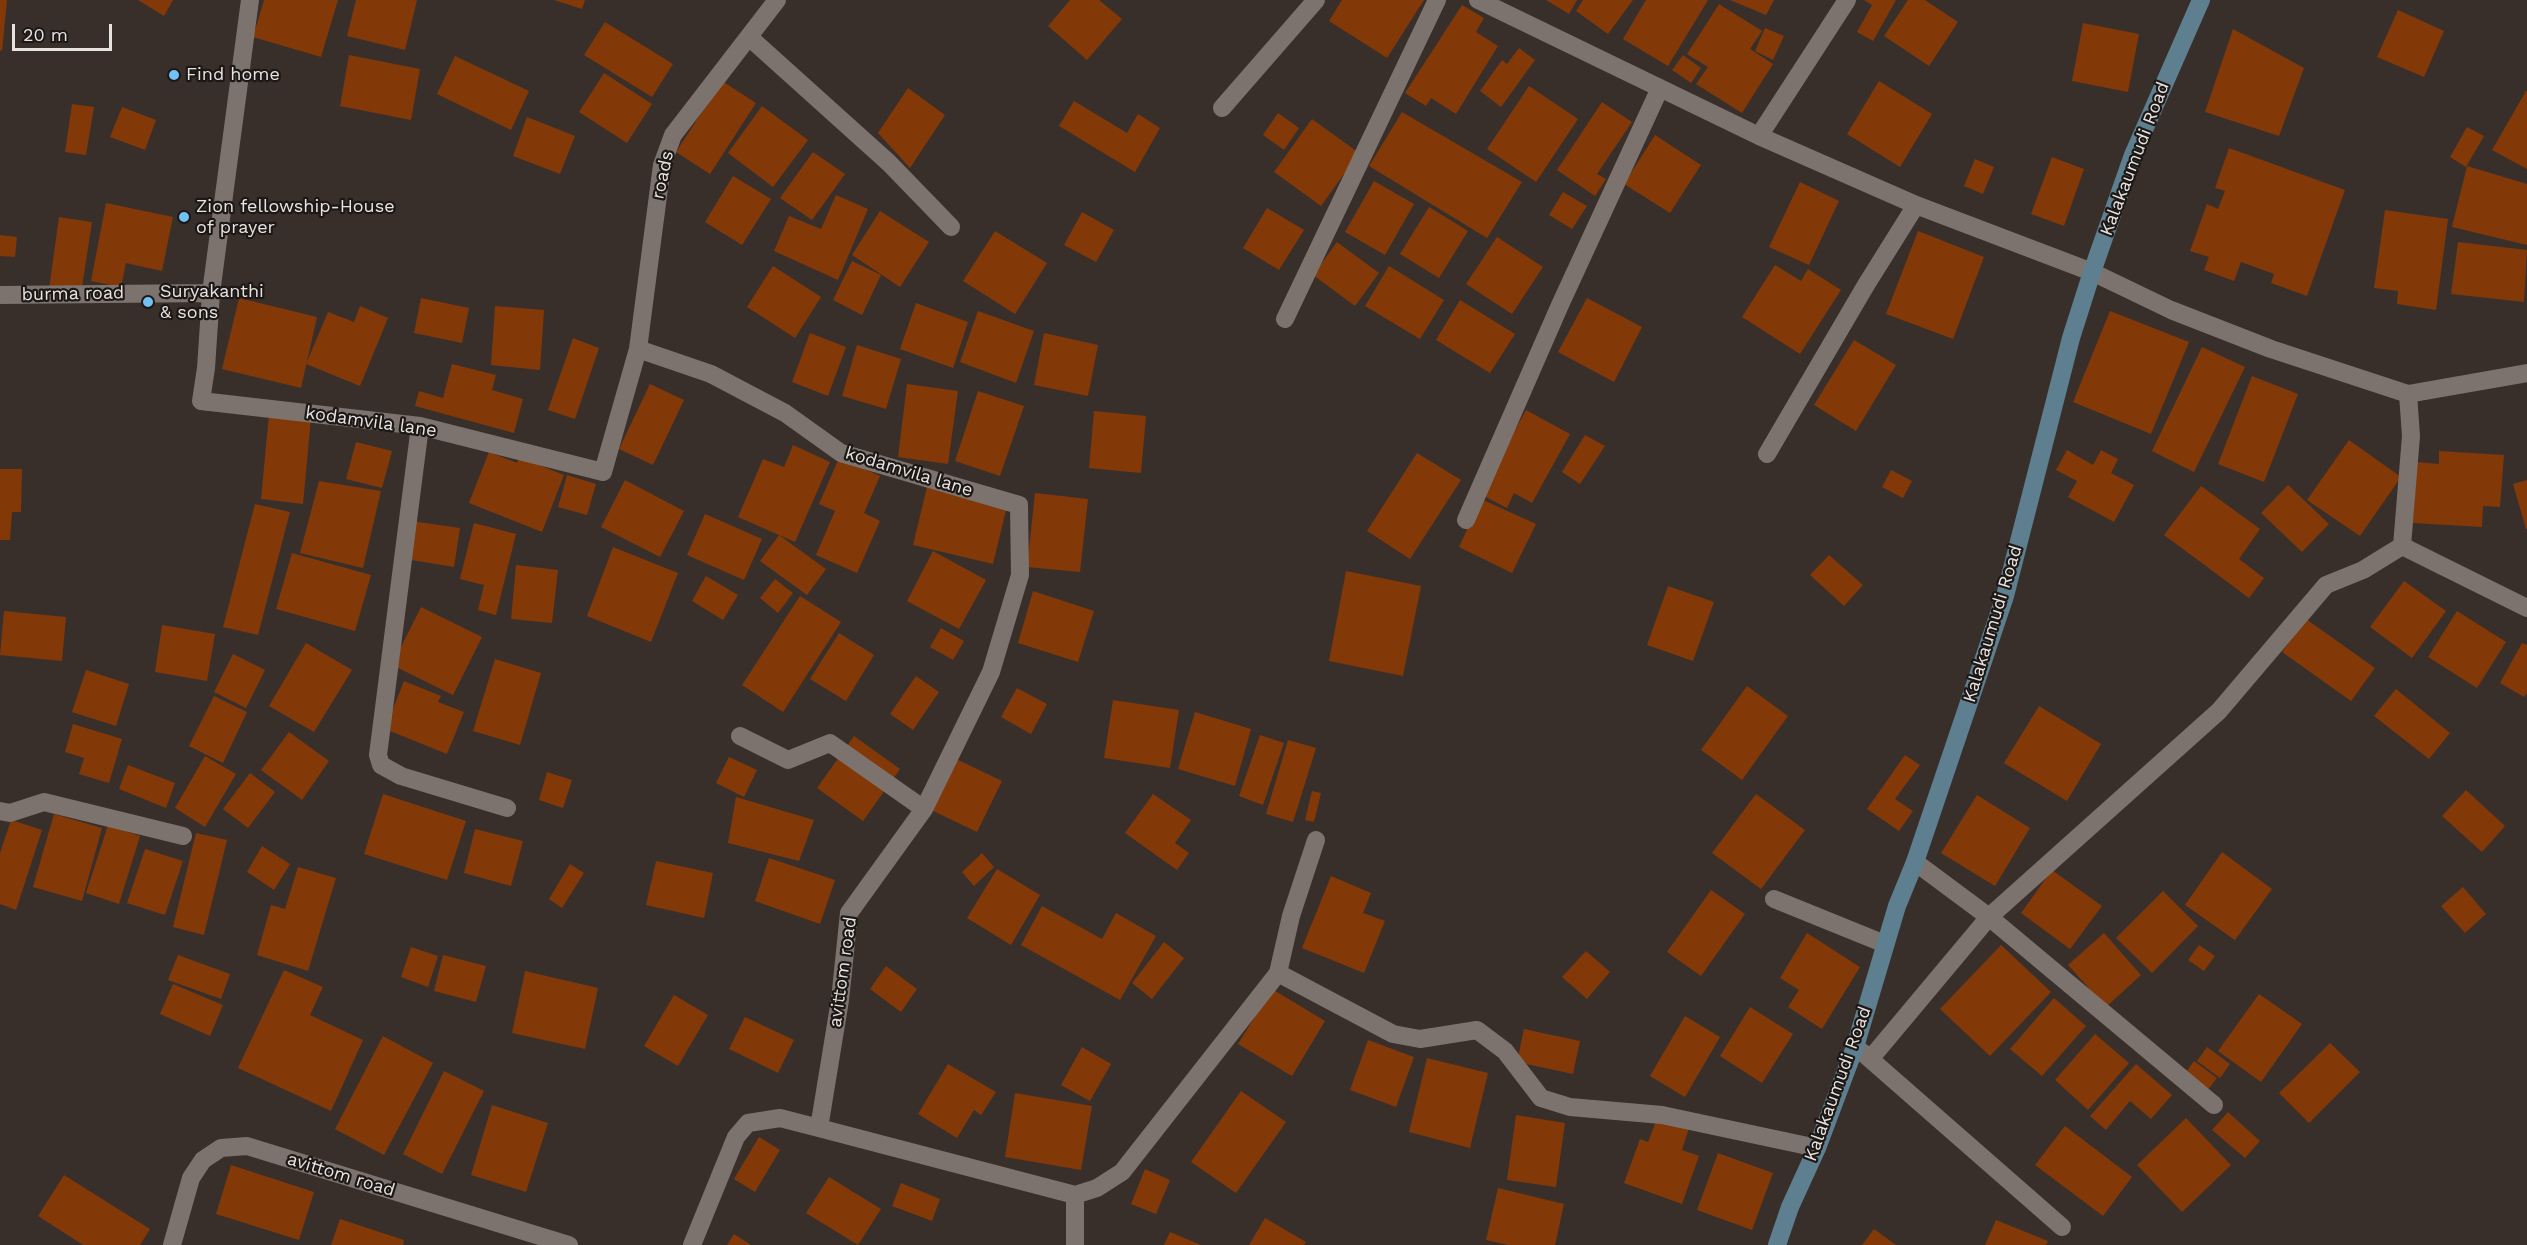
<!DOCTYPE html>
<html>
<head>
<meta charset="utf-8">
<style>
  body { margin:0 }
  #map { position:relative; width:2527px; height:1245px; overflow:hidden; background:#382f2b; font-family:"Work Sans",sans-serif }
  canvas { display:block }
  .scale { position:absolute; left:12px; top:24px; width:100px; height:27px; box-sizing:border-box; border:3px solid #e9e3e0; border-top:0; padding-left:8px; font-size:18px; line-height:21px; white-space:nowrap; color:#e9e3e0; -webkit-text-stroke:4px #1c1816; paint-order:stroke }
</style>
</head>
<body>
<div id="map">
<canvas width="2527" height="1245"></canvas>
<div class="scale">20 m</div>
</div>
<script>
const g = document.querySelector('canvas').getContext('2d');
g.lineJoin = 'round';
function paint(path, color) { g.fillStyle = color; g.fill(path, 'evenodd'); }
const poly = rows => new Path2D(rows.map(r => 'M' + r).join(''));
function stroke(path, color, width, dash) { g.strokeStyle = color; g.lineWidth = width; g.lineCap = dash ? 'butt' : 'round'; g.setLineDash(dash || []); g.stroke(path); }
function drawText(font, color, halo, rows, align = 'center') {
  g.font = font + ' "Work Sans",sans-serif'; g.lineWidth = 4.5; g.setLineDash([]); g.textBaseline = 'middle'; g.strokeStyle = halo; g.fillStyle = color; for (const [text, x, y, turn = 0] of rows) {
    g.save(); g.translate(x, y); g.rotate((+turn || 0) * Math.PI / 180); g.textAlign = isNaN(turn) ? turn : align; if (halo) g.strokeText(text, 0, 0); g.fillText(text, 0, 0); g.restore();
  }
}
const building = poly([
  [0,0,7,0,2,51,0,50],
  [138,0,173,0,164,16],
  [264,0,338,0,321,57,253,37],
  [356,0,417,0,405,50,347,36],
  [554,0,585,0,582,9],
  [1070,0,1099,0,1122,19,1087,60,1048,26],
  [1342,0,1424,0,1387,58,1329,21],
  [1546,0,1577,0,1569,14],
  [1583,0,1633,0,1608,34,1576,11],
  [1646,0,1708,0,1668,66,1623,39],
  [1730,0,1774,0,1766,15],
  [1864,0,1896,0,1873,41,1857,32,1872,5],
  [1908,0,1925,0,1958,22,1929,66,1884,36],
  [1719,4,1762,31,1750,49,1773,64,1742,113,1696,84,1708,67,1687,54],
  [1462,5,1484,18,1476,32,1498,46,1456,114,1431,98,1426,106,1405,93],
  [2398,10,2444,31,2424,77,2377,57],
  [605,22,673,64,652,97,584,55],
  [2083,23,2139,34,2128,92,2072,81],
  [1765,28,1784,36,1773,60,1755,51],
  [2233,29,2304,68,2279,136,2205,112],
  [1519,48,1535,60,1501,107,1480,91,1502,60,1507,64],
  [349,55,420,69,411,120,340,106],
  [1683,55,1701,68,1691,83,1672,70],
  [455,56,529,91,511,130,437,94],
  [604,73,652,104,627,143,579,112],
  [722,81,756,103,710,174,676,152],
  [1879,81,1932,114,1900,167,1847,134],
  [1529,86,1578,119,1536,182,1487,149],
  [908,88,945,115,910,168,878,133],
  [2526,91,2527,91,2527,169,2492,150],
  [1074,101,1127,133,1138,114,1160,128,1135,172,1059,126],
  [1602,102,1632,122,1597,174,1606,179,1595,196,1557,170],
  [72,104,94,107,86,155,65,152],
  [762,106,808,140,773,187,728,153],
  [122,107,156,120,145,150,110,137],
  [1402,112,1522,182,1487,238,1369,166],
  [1278,113,1299,128,1284,150,1263,135],
  [527,117,575,136,560,174,513,156],
  [1312,119,1359,153,1321,206,1274,172],
  [2467,127,2484,136,2466,167,2450,157],
  [1655,135,1701,165,1670,213,1624,184],
  [2229,148,2345,190,2307,296,2271,283,2274,274,2241,262,2234,281,2204,270,2209,257,2190,251,2207,204,2218,209,2225,191,2215,188],
  [813,152,845,174,812,220,780,198],
  [2052,157,2084,169,2064,226,2031,214],
  [1975,159,1994,167,1983,194,1964,186],
  [2467,166,2527,184,2527,245,2452,227],
  [733,176,771,199,742,245,705,222],
  [1374,181,1414,204,1385,255,1345,232],
  [1800,182,1839,201,1809,265,1769,247],
  [1563,192,1587,206,1572,229,1549,215],
  [836,195,868,209,838,280,774,251,789,216,821,229],
  [106,203,173,217,162,271,126,263,121,287,91,281],
  [1429,207,1468,231,1439,278,1400,254],
  [1267,208,1304,230,1279,270,1243,248],
  [2385,210,2448,219,2436,310,2397,304,2398,291,2374,288],
  [880,211,929,242,900,287,852,255],
  [1082,212,1114,230,1096,262,1064,245],
  [59,217,92,222,81,294,49,289],
  [995,231,1047,263,1015,314,963,281],
  [1918,231,1984,257,1953,339,1886,314],
  [0,235,17,237,15,257,0,256],
  [1497,237,1543,267,1512,314,1466,284],
  [1337,242,1379,273,1355,306,1313,275],
  [2458,242,2527,250,2524,302,2451,294],
  [852,261,881,275,862,315,833,300],
  [1775,265,1801,281,1808,269,1841,290,1800,354,1742,317],
  [773,266,821,297,795,338,747,307],
  [1389,266,1444,300,1420,339,1365,306],
  [239,298,317,317,301,388,222,369],
  [421,298,469,308,462,343,414,333],
  [1587,298,1642,327,1614,382,1558,352],
  [1460,300,1515,334,1490,373,1436,340],
  [916,303,968,322,953,368,900,349],
  [360,306,388,318,360,386,306,364,328,312,354,322],
  [495,306,544,310,540,370,491,365],
  [978,311,1034,331,1016,383,960,362],
  [2110,311,2189,342,2151,434,2073,402],
  [810,333,846,347,828,396,792,382],
  [1044,333,1098,345,1088,396,1034,385],
  [573,338,599,348,575,419,548,410],
  [1854,340,1896,365,1856,431,1814,405],
  [857,345,901,359,886,409,842,396],
  [2202,347,2245,367,2194,472,2152,451],
  [452,364,496,375,492,390,523,399,514,433,415,406,419,391,443,398],
  [2252,376,2298,394,2264,482,2218,464],
  [650,384,684,400,653,465,619,449],
  [907,384,958,391,948,464,898,457],
  [978,391,1024,406,1000,476,955,461],
  [1526,410,1570,434,1532,503,1514,493,1507,508,1480,494],
  [1094,411,1146,416,1141,473,1089,468],
  [269,414,311,418,303,504,261,499],
  [1585,435,1605,446,1580,484,1562,472],
  [2349,440,2401,477,2360,536,2307,500],
  [356,442,392,451,382,488,346,479],
  [793,445,830,462,795,542,738,517,763,459,784,467],
  [2067,450,2093,465,2101,450,2118,459,2111,473,2134,485,2114,522,2068,497,2077,481,2056,470],
  [2439,451,2504,455,2500,507,2483,506,2482,527,2413,523,2417,462,2439,464],
  [489,452,517,463,519,457,564,475,542,532,469,503],
  [1417,453,1461,480,1410,559,1367,531],
  [839,458,880,476,864,513,880,521,857,573,816,555,835,511,819,504],
  [0,469,22,469,21,512,12,512,10,540,0,540],
  [1891,470,1912,481,1903,498,1882,487],
  [567,475,596,484,587,515,558,507],
  [625,480,684,511,660,557,601,527],
  [2527,480,2527,529,2526,529,2513,484],
  [319,481,381,491,363,568,300,553],
  [2288,485,2329,524,2302,552,2261,513],
  [2201,486,2260,529,2239,559,2264,578,2249,598,2164,535],
  [927,487,1007,506,993,564,913,545],
  [1035,493,1088,499,1080,572,1027,567],
  [1481,499,1536,524,1512,573,1459,547],
  [255,504,290,512,258,635,223,627],
  [705,514,762,539,744,580,687,555],
  [411,521,460,528,454,567,405,559],
  [474,523,516,534,496,615,478,610,484,585,460,579],
  [779,535,826,569,807,595,760,561],
  [613,547,678,573,651,642,587,616],
  [933,551,986,580,959,629,907,601],
  [292,553,371,575,355,631,276,609],
  [1829,555,1863,585,1844,606,1810,575],
  [516,565,558,570,552,623,511,619],
  [1346,571,1421,586,1403,676,1329,661],
  [706,576,738,595,723,620,692,601],
  [775,579,793,593,778,613,760,598],
  [2404,581,2446,611,2412,658,2370,627],
  [1668,586,1714,602,1693,661,1647,645],
  [1033,591,1094,611,1078,662,1018,643],
  [800,596,841,622,783,712,742,685],
  [421,607,482,637,453,695,392,665],
  [4,611,66,617,62,661,0,655],
  [2457,611,2506,642,2477,688,2428,657],
  [2306,619,2375,668,2351,701,2282,652],
  [162,625,215,634,207,681,155,672],
  [941,628,964,641,953,660,930,647],
  [839,633,874,655,846,701,810,679],
  [306,643,352,670,314,732,269,706],
  [2522,643,2527,645,2527,693,2524,697,2500,683],
  [233,654,265,670,246,708,214,692],
  [495,659,541,673,520,745,473,731],
  [86,670,129,684,116,726,72,712],
  [916,676,939,692,913,730,890,714],
  [404,681,441,696,438,702,464,712,447,754,385,729],
  [1747,686,1788,716,1742,780,1701,750],
  [1017,688,1047,704,1031,734,1001,717],
  [2396,689,2450,733,2429,759,2374,716],
  [214,696,247,712,223,763,189,746],
  [1113,700,1179,710,1170,768,1104,758],
  [2039,706,2101,744,2067,801,2004,763],
  [1195,712,1251,729,1235,786,1178,769],
  [73,724,122,739,109,783,79,774,84,758,65,752],
  [289,732,329,761,302,800,261,770],
  [1260,735,1284,743,1263,805,1239,796],
  [854,736,900,769,863,821,817,788],
  [1288,740,1316,748,1293,822,1266,814],
  [1905,755,1920,765,1895,799,1913,811,1899,831,1867,809],
  [205,756,236,774,205,827,175,808],
  [950,756,1002,781,977,832,925,807],
  [729,757,757,770,744,797,716,783],
  [128,765,175,783,166,808,119,789],
  [547,772,572,780,563,808,539,800],
  [250,773,275,792,248,828,223,809],
  [2466,790,2505,826,2482,852,2442,816],
  [1312,791,1321,793,1314,822,1305,820],
  [383,794,466,821,447,880,364,854],
  [1153,794,1191,820,1175,843,1189,853,1177,870,1125,833],
  [1756,794,1805,830,1761,889,1712,853],
  [1977,795,2030,828,1995,886,1941,853],
  [736,797,814,820,799,861,728,843],
  [54,814,102,828,82,901,33,887],
  [11,820,42,830,16,910,0,904,0,853],
  [108,825,140,836,119,904,86,893],
  [475,829,523,841,511,886,464,873],
  [196,833,227,840,204,935,173,927],
  [262,846,290,864,274,890,247,872],
  [145,849,183,861,165,915,127,903],
  [2222,852,2272,889,2235,940,2185,905],
  [982,853,994,867,974,886,962,872],
  [769,858,835,880,820,924,755,901],
  [656,861,713,873,704,918,646,905],
  [570,864,584,873,562,908,549,899],
  [298,867,336,878,308,971,257,955,271,905,285,909],
  [997,869,1040,895,1011,945,967,918],
  [2052,870,2102,906,2070,949,2021,913],
  [1331,876,1371,893,1363,913,1385,921,1364,973,1302,948],
  [2463,887,2486,914,2465,933,2441,906],
  [1711,890,1745,914,1701,976,1667,952],
  [2163,891,2198,926,2152,973,2116,938],
  [1042,906,1102,939,1116,913,1156,936,1120,1000,1021,945],
  [1807,933,1860,967,1822,1029,1788,1007,1799,990,1780,978],
  [2104,933,2141,975,2106,1007,2068,965],
  [1164,942,1184,958,1152,999,1132,983],
  [2001,945,2051,992,1990,1056,1940,1009],
  [2199,945,2215,956,2204,971,2188,960],
  [411,947,438,956,428,987,401,977],
  [1586,951,1610,972,1587,999,1562,977],
  [178,955,230,974,221,999,168,980],
  [443,955,486,966,476,1002,434,991],
  [886,966,917,989,901,1012,870,989],
  [284,970,323,987,310,1015,363,1040,331,1111,238,1068],
  [525,971,598,988,585,1049,512,1033],
  [173,984,223,1005,210,1036,160,1014],
  [1272,989,1325,1021,1292,1076,1238,1044],
  [2259,994,2302,1024,2261,1082,2218,1051],
  [674,995,708,1015,678,1066,644,1046],
  [2054,998,2086,1026,2042,1076,2010,1049],
  [1750,1007,1793,1034,1762,1083,1720,1056],
  [1685,1016,1720,1037,1685,1097,1650,1076],
  [745,1017,794,1040,778,1073,729,1049],
  [1524,1029,1580,1041,1573,1074,1517,1062],
  [2095,1034,2129,1063,2088,1110,2055,1080],
  [383,1036,433,1063,384,1155,335,1129],
  [1368,1040,1414,1057,1396,1107,1350,1090],
  [2330,1043,2360,1072,2309,1123,2279,1093],
  [1082,1047,1111,1064,1090,1101,1061,1085],
  [2207,1047,2230,1064,2220,1078,2197,1061],
  [1427,1058,1488,1073,1470,1148,1409,1132],
  [2194,1061,2217,1078,2207,1091,2184,1075],
  [948,1064,996,1092,981,1115,974,1110,957,1138,918,1114],
  [2136,1064,2172,1095,2151,1119,2130,1101,2106,1130,2090,1116],
  [444,1071,484,1091,442,1174,403,1154],
  [1241,1091,1286,1122,1236,1193,1191,1162],
  [1015,1093,1092,1106,1081,1170,1005,1157],
  [492,1105,548,1123,526,1192,471,1175],
  [2228,1112,2260,1141,2245,1158,2212,1130],
  [1516,1115,1565,1123,1556,1187,1507,1180],
  [1658,1116,1689,1128,1682,1150,1699,1156,1682,1204,1624,1183,1640,1139,1648,1142],
  [2186,1118,2231,1165,2182,1212,2137,1165],
  [2065,1126,2132,1177,2103,1216,2035,1165],
  [759,1137,780,1150,755,1192,734,1179],
  [1718,1153,1773,1173,1752,1230,1697,1210],
  [231,1165,314,1192,299,1240,216,1214],
  [1145,1169,1170,1180,1156,1214,1131,1204],
  [64,1175,150,1229,140,1245,83,1245,38,1216],
  [829,1177,881,1209,858,1245,806,1213],
  [901,1183,940,1199,932,1221,892,1206],
  [1498,1188,1564,1204,1555,1245,1508,1245,1486,1240],
  [1265,1218,1306,1242,1304,1245,1249,1245],
  [340,1219,404,1240,403,1245,331,1245],
  [1996,1220,2048,1241,2046,1245,1985,1245],
  [1874,1229,1896,1245,1862,1245],
  [1170,1232,1201,1245,1164,1245],
  [734,1234,751,1245,727,1245]
]);
const street = poly([
  [1478,0,1759,136,1916,205,2092,272,2171,310,2271,349,2408,394,2527,373],
  [749,37,889,163,951,227],
  [1222,108,1316,0],
  [1759,136,1847,0],
  [211,293,206,368,201,401,420,426,603,472,638,349,711,374,785,413,841,453,1019,505,1020,575,991,672,924,809],
  [0,295,211,293,250,0],
  [1285,319,1437,0],
  [638,349,662,165,673,135,777,0],
  [420,426,378,755,381,765,401,776,507,808],
  [1767,454,1866,285,1916,205],
  [1466,520,1560,305,1660,88],
  [2402,546,2411,436,2408,394],
  [0,811,10,813,44,802,183,836],
  [1915,862,1989,917,2214,1105],
  [1774,899,1885,944],
  [1278,973,1291,916,1316,840],
  [1862,1052,2062,1227],
  [1871,1058,1989,917,2219,711,2326,585,2363,570,2402,546,2527,608],
  [819,1128,1075,1195,1097,1188,1122,1172,1278,973,1393,1034,1420,1039,1477,1030,1505,1051,1541,1098,1570,1107,1662,1115,1817,1148],
  [172,1245,191,1178,203,1160,221,1148,247,1146,569,1245],
  [692,1245,736,1137,748,1123,780,1118,819,1128,840,1000,849,913,924,809,830,743,788,760,740,736],
  [1075,1245,1075,1195]
]);
const secondary = poly([
  [1777,1245,1790,1207,1817,1148,1855,1047,1897,906,1915,862,2005,596,2071,338,2092,272,2133,155,2201,0]
]);
const markers = [
  [174,75,6,"#71c1f5"],
  [184,217,6,"#71c1f5"],
  [148,302,6,"#71c1f5"]
];
const poiNames = [
  ["Find home",186,75],
  ["Zion fellowship-House",196,207],
  ["of prayer",196,228],
  ["Suryakanthi",160,292],
  ["& sons",160,313]
];
const streetNames = [
  ["Kalakaumudi Road",2135,159,-69],
  ["roads",663,175,-78],
  ["burma road",73,294,-1],
  ["kodamvila lane",371,422,8],
  ["kodamvila lane",909,472,17],
  ["Kalakaumudi Road",1993,624,-73],
  ["avittom road",843,972,-82],
  ["Kalakaumudi Road",1838,1084,-70],
  ["avittom road",341,1175,17]
];
paint(building, '#833808');
stroke(street, '#7d736e', 18);
stroke(secondary, '#5d7f8f', 18);
for (const [x, y, r, color] of markers) { const dot = new Path2D(); dot.arc(x, y, r, 0, 2 * Math.PI); g.fillStyle = color; g.fill(dot); stroke(dot, '#1c1816', 2); }
drawText('18px', '#e9e3e0', '#1c1816', poiNames, 'left');
drawText('18px', '#e9e3e0', '#1c1816', streetNames);
</script>
</body>
</html>
